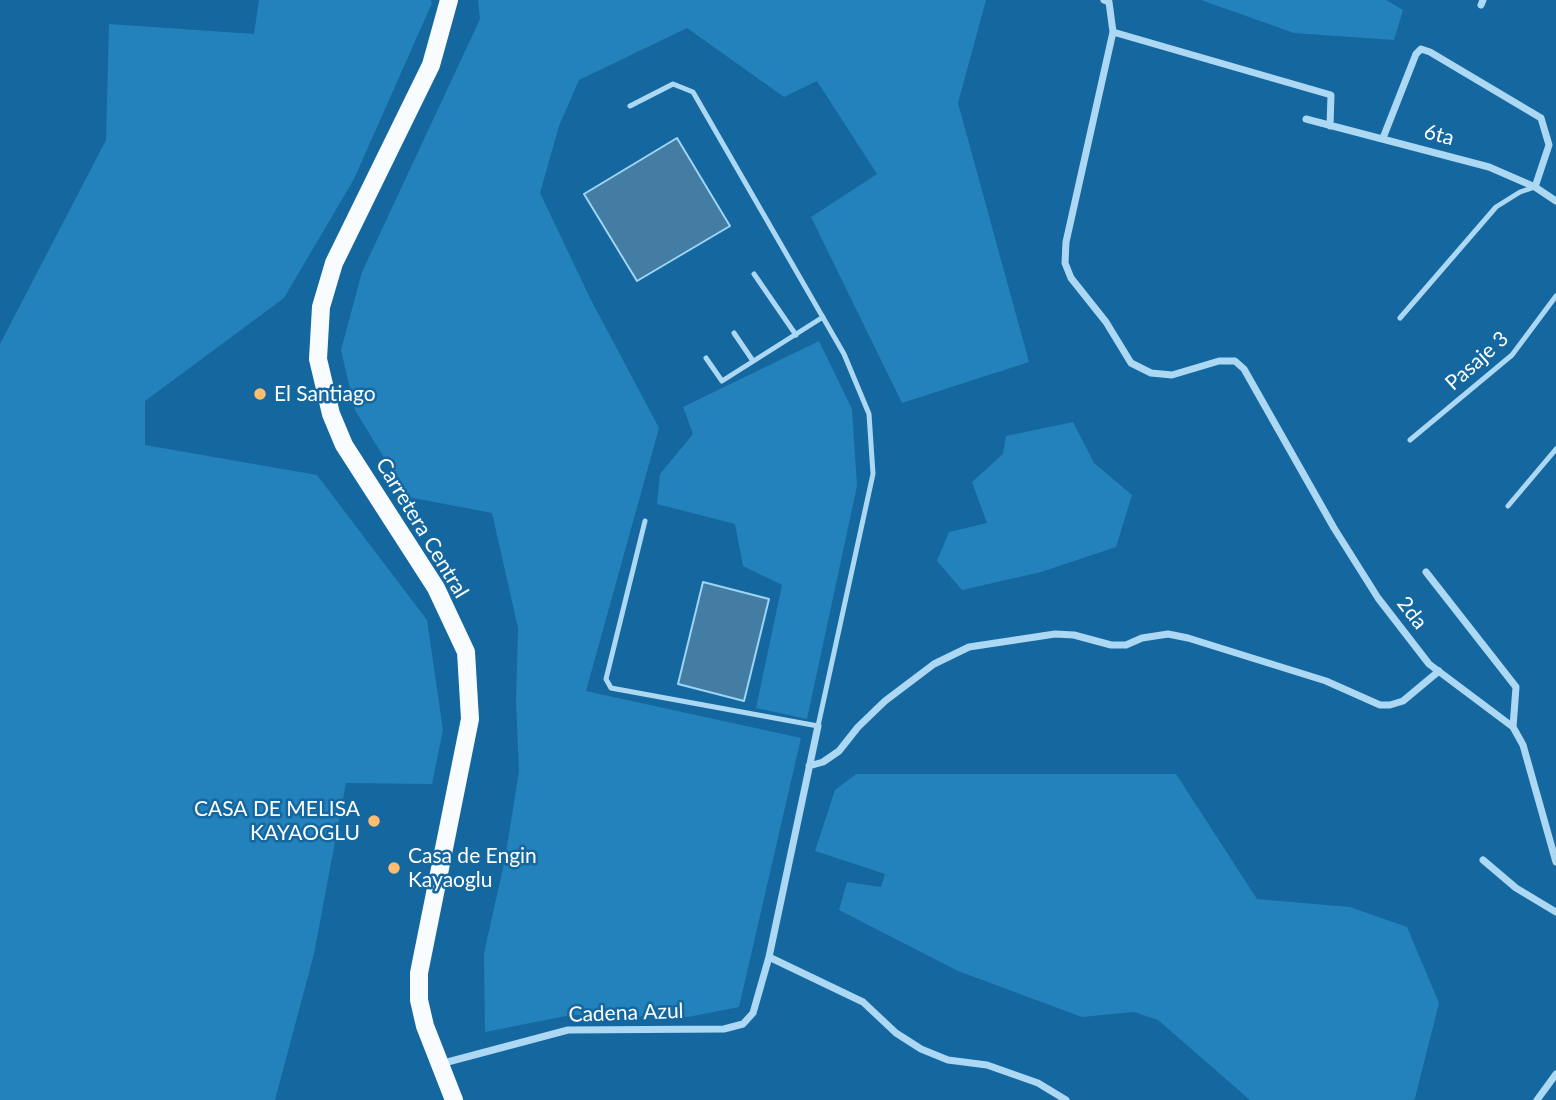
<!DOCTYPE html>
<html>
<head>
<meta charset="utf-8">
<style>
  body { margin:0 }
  canvas { display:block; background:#14679f }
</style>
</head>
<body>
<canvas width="1556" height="1100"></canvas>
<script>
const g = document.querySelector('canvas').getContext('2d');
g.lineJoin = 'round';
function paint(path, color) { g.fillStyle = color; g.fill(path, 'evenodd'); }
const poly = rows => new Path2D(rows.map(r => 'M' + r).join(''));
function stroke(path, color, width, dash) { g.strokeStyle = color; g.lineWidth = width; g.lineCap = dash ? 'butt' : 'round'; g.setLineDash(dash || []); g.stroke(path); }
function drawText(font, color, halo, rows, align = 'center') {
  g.font = font + ' Lato,sans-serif'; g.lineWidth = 5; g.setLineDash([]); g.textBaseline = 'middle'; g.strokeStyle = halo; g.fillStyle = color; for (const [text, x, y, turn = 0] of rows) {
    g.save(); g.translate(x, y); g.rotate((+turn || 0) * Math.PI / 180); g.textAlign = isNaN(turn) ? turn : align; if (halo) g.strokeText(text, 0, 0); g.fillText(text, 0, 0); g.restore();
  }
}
const green = poly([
  [259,0,431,0,432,3,354,179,284,298,145,401,145,445,317,475,427,620,443,730,432,784,346,783,314,954,275,1100,0,1100,0,344,106,140,109,24,254,34],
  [478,0,986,0,958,103,1029,362,902,403,811,217,877,174,817,81,784,97,687,28,579,80,559,126,540,193,590,298,659,428,586,691,801,738,739,1007,688,1017,571,1015,485,1032,484,953,505,859,519,771,516,701,518,628,492,513,408,497,355,410,341,350,362,272,480,19],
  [1201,0,1386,0,1403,10,1394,40,1294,33],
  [819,341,852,409,857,486,807,719,756,708,782,585,743,566,735,524,657,504,660,474,693,434,683,407],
  [1073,422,1094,463,1132,495,1116,547,1041,572,962,590,937,561,949,532,987,523,972,482,1003,454,1006,436],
  [856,774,1176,774,1257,899,1350,907,1407,927,1439,1003,1415,1098,1414,1100,1250,1100,1158,1020,1134,1012,1082,1017,958,971,839,910,847,882,881,887,885,874,815,851,835,790]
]);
const water = poly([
  [677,138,730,226,637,281,584,194,677,138],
  [703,582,769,599,744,701,678,684,703,582]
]);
const lane = poly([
  [630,106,673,84,693,92,844,354,869,414,873,474,818,726,611,688,606,679,645,521],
  [754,274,796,335],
  [1400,318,1496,207,1520,192,1535,187],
  [734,333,753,361],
  [706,358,722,381,823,317],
  [1410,440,1512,355,1556,296],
  [1508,506,1556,449]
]);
const street = poly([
  [1104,0,1109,2,1113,32,1066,242,1065,263,1071,278,1106,322,1131,363,1151,373,1172,375,1219,361,1235,361,1244,369,1334,528,1378,598,1429,664,1513,727,1523,745,1556,862],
  [1481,5,1483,0],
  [1113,32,1331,95,1330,126],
  [1306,119,1489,167,1535,187,1556,201],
  [1383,138,1416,54,1421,49,1430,52,1541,118,1549,145,1535,187],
  [1426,572,1516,687,1513,727],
  [809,766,823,762,839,751,858,727,885,701,934,664,969,647,1055,634,1074,635,1111,645,1126,645,1142,638,1168,634,1188,638,1326,681,1380,705,1390,705,1403,701,1439,671],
  [1483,860,1516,888,1556,912],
  [769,957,863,1002,896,1033,921,1049,948,1060,987,1065,1038,1083,1066,1100],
  [440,1064,568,1030,724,1029,743,1024,753,1013,769,957,818,726],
  [1537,1100,1556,1074]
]);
const primary = poly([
  [449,0,431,65,334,263,321,307,318,359,331,414,344,445,436,588,466,652,470,719,419,973,419,1000,425,1026,454,1100]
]);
const markers = [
  [260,394,7,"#ffbe6f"],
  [374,821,7,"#ffbe6f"],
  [394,868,7,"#ffbe6f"]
];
const streetNames = [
  ["6ta",1439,135,15],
  ["Pasaje 3",1477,361,-42],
  ["Carretera Central",422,528,59],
  ["2da",1412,613,52],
  ["Cadena Azul",626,1013,-2]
];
const poiNames = [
  ["El Santiago",274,394],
  ["CASA DE MELISA",360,809,"right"],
  ["KAYAOGLU",360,833,"right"],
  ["Casa de Engin",408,856],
  ["Kayaoglu",408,880]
];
paint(green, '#2381bc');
paint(water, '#437da4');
stroke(water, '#9ed5f7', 2);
stroke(lane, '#acd8f4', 5);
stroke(street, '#acd8f4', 7);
stroke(primary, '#f9fcff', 18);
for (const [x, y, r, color] of markers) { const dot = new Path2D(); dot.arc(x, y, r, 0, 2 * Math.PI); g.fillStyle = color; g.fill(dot); stroke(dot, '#14679f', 2.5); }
drawText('21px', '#fff', '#14679f', streetNames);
drawText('21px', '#fff', '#14679f', poiNames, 'left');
</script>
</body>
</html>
